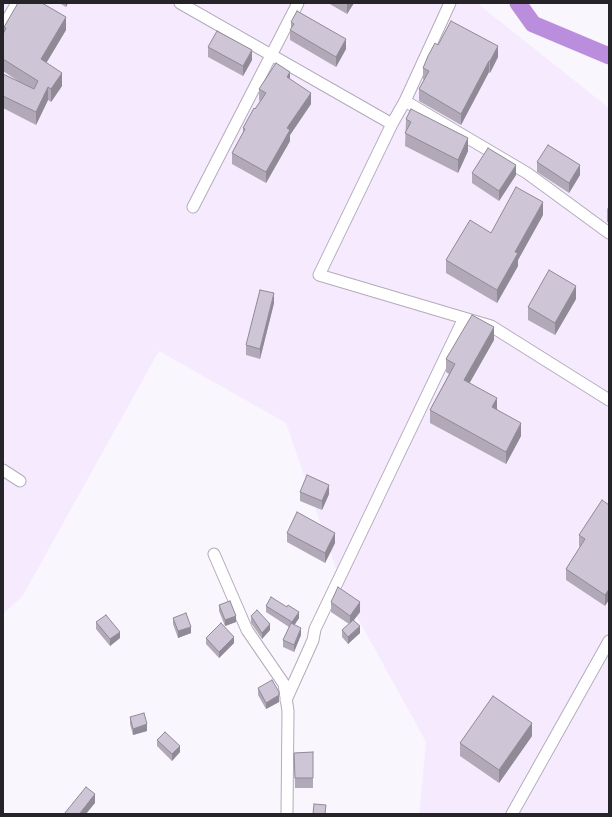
<!DOCTYPE html>
<html>
<head>
<meta charset="utf-8">
<style>
  body { margin:0 }
  #map { position:relative; width:612px; height:817px; overflow:hidden; background:#faf6fd; font-family:"Fira Sans Condensed",sans-serif }
  canvas { display:block }
  .frame { position:absolute; inset:0; border:4px solid #262329; pointer-events:none }
</style>
</head>
<body>
<div id="map">
<canvas width="612" height="817"></canvas>
<div class="frame"></div>
</div>
<script>
const g = document.querySelector('canvas').getContext('2d');
g.lineJoin = 'round';
function paint(path, color) { g.fillStyle = color; g.fill(path, 'evenodd'); }
const poly = rows => new Path2D(rows.map(r => 'M' + r).join(''));
function stroke(path, color, width, dash) { g.strokeStyle = color; g.lineWidth = width; g.lineCap = dash ? 'butt' : 'round'; g.setLineDash(dash || []); g.stroke(path); }
const built = poly([
  [3,3,477,3,609,108,609,814,419,814,426,742,345,595,286,423,159,351,22,597,3,614]
]);
const river = poly([
  [518,3,533,24,609,56]
]);
const minor = poly([
  [180,3,392,124],
  [450,3,405,101,392,124,319,275,491,326,609,400],
  [3,27,17,3],
  [405,101,527,173,609,233],
  [193,207,298,3],
  [3,470,20,481],
  [214,554,247,630,284,684,288,711,287,814],
  [286,700,305,658,313,640,315,629,464,318],
  [512,814,609,641]
]);
const wall = poly([
  [59,3,68,3,66,7],
  [328,3,354,3,347,14],
  [291,22,346,49,336,67,290,40,290,30,291,28],
  [4,27,66,30,46,63,62,86,51,102,48,100,36,125,3,108,3,74,21,83,3,71,3,34,4,33],
  [438,45,498,57,490,73,489,72,461,125,419,101,419,89,424,80,423,79,423,68],
  [208,47,252,60,243,76,208,57],
  [290,79,311,104,290,135,290,141,266,183,232,164,232,153,243,133,243,128,260,101,259,100,259,89],
  [406,119,468,151,458,173,405,146],
  [537,162,580,175,569,193,537,172],
  [472,173,516,175,499,201,472,183],
  [609,206,609,223,607,222,607,209],
  [543,215,518,260,518,266,497,303,446,273,446,260,491,233],
  [576,299,555,335,528,320,528,307],
  [274,303,260,359,246,355,246,345],
  [494,340,469,383,497,409,521,436,506,464,430,423,430,410,449,374,446,372,446,359],
  [300,492,329,494,322,510,300,501],
  [609,505,605,606,566,580,566,569,580,547,579,546,579,535],
  [287,533,335,543,325,563,287,542],
  [331,602,360,612,354,620,360,633,348,644,342,637,342,630,349,624,331,612],
  [219,605,236,622,225,626,219,611],
  [266,606,287,607,299,618,294,625,301,635,294,652,283,647,283,640,289,627,266,612],
  [251,616,270,630,262,639,251,623],
  [173,618,191,633,178,638,173,624],
  [96,622,120,638,110,646,96,629],
  [206,638,234,643,219,658,206,644],
  [258,688,279,702,266,709,258,695],
  [130,717,147,731,133,735,130,724],
  [532,736,499,783,460,756,460,743],
  [157,740,180,752,172,761,157,746],
  [313,752,313,788,295,788,294,753]
]);
const shadedWall = poly([
  [66,3,68,3,66,7],
  [348,3,354,3,347,14,347,4],
  [66,17,66,30,41,72,41,59],
  [346,39,346,49,336,67,336,57],
  [498,46,498,57,490,73,490,61],
  [252,50,252,60,243,76,243,66],
  [489,61,489,72,461,125,461,114],
  [290,72,290,84,287,77],
  [62,73,62,86,51,102,51,89],
  [48,87,48,100,36,125,36,112],
  [311,93,311,104,290,135,290,141,266,183,266,172,287,128],
  [468,138,468,151,458,173,458,160],
  [516,165,516,175,499,201,499,191],
  [580,165,580,175,569,193,569,183],
  [543,202,543,215,518,260,518,266,497,303,497,290,515,252],
  [576,286,576,299,555,335,555,323],
  [274,293,274,303,260,359,260,349],
  [494,327,494,340,464,393,464,380],
  [497,398,497,411,492,407],
  [521,423,521,436,506,464,506,452],
  [329,485,329,494,322,510,322,501],
  [335,533,335,543,325,563,325,553],
  [609,589,609,600,605,606,605,595],
  [360,602,360,612,350,625,350,616],
  [299,612,299,618,292,629,292,622],
  [236,616,236,622,225,626,225,620],
  [270,624,270,630,262,639,262,633],
  [360,626,360,633,348,644,348,637],
  [191,627,191,633,178,638,178,631],
  [301,628,301,635,294,652,294,645],
  [120,632,120,638,110,646,110,639],
  [234,637,234,643,219,658,219,652],
  [279,695,279,702,266,709,266,703],
  [532,723,532,736,499,783,499,770],
  [147,724,147,731,133,735,133,729],
  [180,746,180,752,172,761,172,754],
  [95,794,95,803,86,814,80,814,80,813]
]);
const building = poly([
  [18,3,42,3,66,17,41,59,62,73,51,89,48,87,36,112,3,96,3,74,34,89,38,81,3,59,3,34,6,28,4,27,18,3],
  [297,11,346,39,336,57,290,30,294,24,291,22,297,11],
  [451,21,498,46,490,61,489,61,461,114,419,89,429,71,423,68,428,56,435,43,438,45,451,21],
  [217,31,252,50,243,66,208,47,217,31],
  [276,63,290,72,287,77,311,93,287,128,290,130,266,172,232,153,245,129,243,128,254,108,255,109,266,93,259,89,276,63],
  [411,109,468,138,458,160,405,133,411,122,406,119,411,109],
  [548,145,580,165,569,183,537,162,548,145],
  [488,148,516,165,499,191,472,173,488,148],
  [516,187,543,202,515,252,518,253,497,290,446,260,470,220,491,233,516,187],
  [549,270,576,286,555,323,528,307,549,270],
  [260,290,274,293,260,349,246,345,260,290],
  [472,315,494,327,464,380,497,398,492,407,521,423,506,452,430,410,455,364,446,359,472,315],
  [307,475,329,485,322,501,300,492,307,475],
  [602,500,609,505,609,589,605,595,566,569,585,539,579,535,602,500],
  [297,512,335,533,325,553,287,533,297,512],
  [338,587,360,602,350,616,331,602,338,587],
  [271,597,287,607,288,605,299,612,292,622,266,606,271,597],
  [230,601,236,616,225,620,219,605,230,601],
  [257,610,270,624,262,633,251,616,257,610],
  [186,613,191,627,178,631,173,618,186,613],
  [106,615,120,632,110,639,96,622,106,615],
  [353,620,360,626,348,637,342,630,353,620],
  [221,623,234,637,219,652,206,638,221,623],
  [291,623,301,628,294,645,283,640,291,623],
  [272,680,279,692,279,695,266,703,258,688,272,680],
  [493,696,532,723,499,770,460,743,493,696],
  [144,713,147,724,133,729,130,717,144,713],
  [165,732,180,746,172,754,157,740,165,732],
  [313,752,313,778,295,778,294,753,313,752],
  [86,787,95,794,80,813,81,814,64,814,86,787],
  [314,804,326,805,325,814,313,814,314,804]
]);
paint(built, '#f6ebfe');
stroke(river, '#bb8ddd', 17);
stroke(minor, '#b4abbb', 13);
stroke(minor, '#fff', 11);
paint(wall, '#b1a9b8');
paint(shadedWall, '#908a96');
paint(building, '#cec5d6');
stroke(building, '#908a96', 1);
</script>
</body>
</html>
